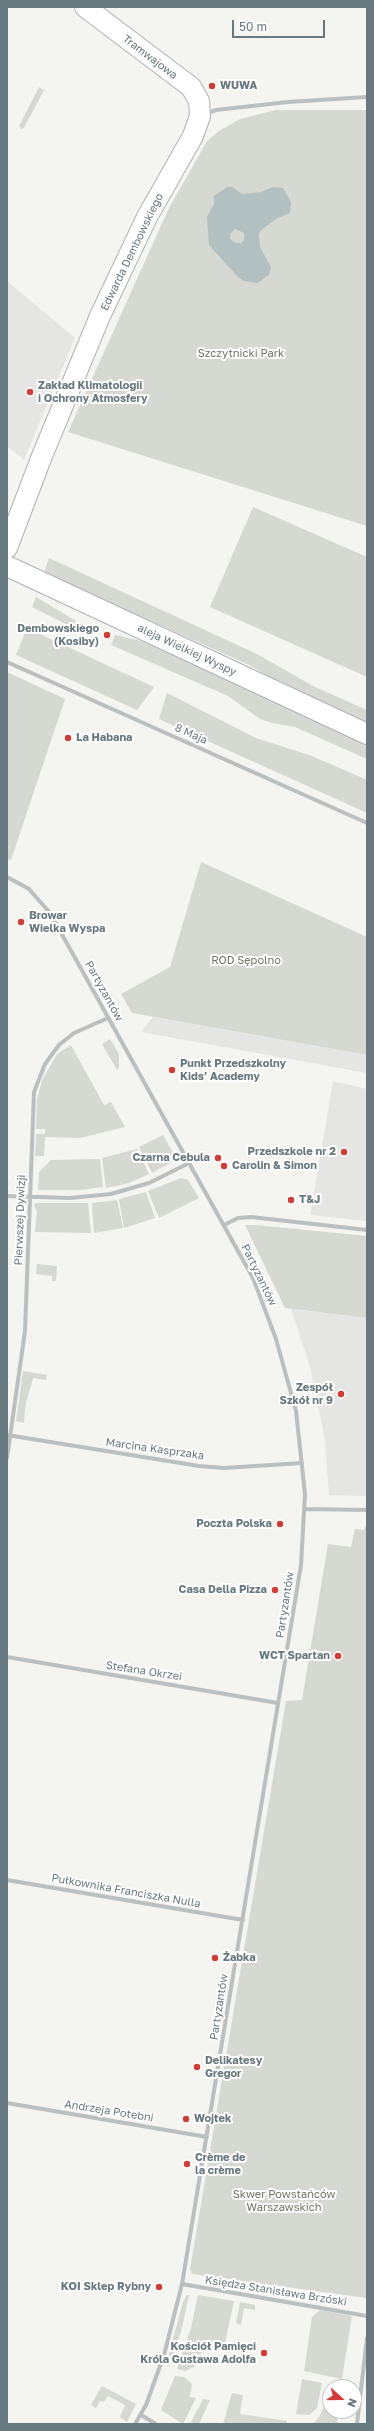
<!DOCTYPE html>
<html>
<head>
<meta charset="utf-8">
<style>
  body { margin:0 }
  #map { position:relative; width:374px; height:2431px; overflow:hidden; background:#f4f4f1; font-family:"Golos Text",sans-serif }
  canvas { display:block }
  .frame { position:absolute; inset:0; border:8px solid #67787e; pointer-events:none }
  .north { position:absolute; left:322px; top:2379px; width:40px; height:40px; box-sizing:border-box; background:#fff; border:1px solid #c2c9cb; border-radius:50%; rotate:111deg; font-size:11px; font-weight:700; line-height:16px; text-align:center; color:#67787e }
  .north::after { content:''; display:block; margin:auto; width:14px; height:18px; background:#ce3d37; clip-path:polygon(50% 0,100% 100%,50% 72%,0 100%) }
  .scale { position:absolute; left:232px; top:20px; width:93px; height:18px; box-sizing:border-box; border:2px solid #67787e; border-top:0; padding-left:5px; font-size:12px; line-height:14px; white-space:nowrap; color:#67787e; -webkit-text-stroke:3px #fff; paint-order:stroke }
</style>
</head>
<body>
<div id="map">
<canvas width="374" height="2431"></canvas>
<div class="frame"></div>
<div class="north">N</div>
<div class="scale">50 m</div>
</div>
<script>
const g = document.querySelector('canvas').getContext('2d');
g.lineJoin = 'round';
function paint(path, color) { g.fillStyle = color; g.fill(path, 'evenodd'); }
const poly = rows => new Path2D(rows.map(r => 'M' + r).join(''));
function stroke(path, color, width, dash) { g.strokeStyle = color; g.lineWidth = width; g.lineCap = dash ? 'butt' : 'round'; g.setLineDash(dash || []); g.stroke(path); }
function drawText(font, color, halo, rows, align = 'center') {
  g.font = font + ' "Golos Text",sans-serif'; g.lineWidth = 4; g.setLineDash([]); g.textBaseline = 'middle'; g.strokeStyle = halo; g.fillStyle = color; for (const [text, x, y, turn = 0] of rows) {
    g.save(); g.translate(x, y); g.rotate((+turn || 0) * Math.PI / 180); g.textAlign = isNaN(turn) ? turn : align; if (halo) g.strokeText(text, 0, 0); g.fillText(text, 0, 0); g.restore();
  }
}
const built = poly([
  [7,281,75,338,24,460,7,446],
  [153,1017,367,1055,367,1073,141,1032],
  [333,1081,367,1089,367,1221,310,1215],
  [291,1309,367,1318,367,1496,329,1495,325,1440,310,1367]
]);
const green = poly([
  [39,87,44,90,24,128,21,129,19,126],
  [276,110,367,110,367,526,68,432,169,208,207,141,219,131,240,119],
  [253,507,367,557,367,677,210,607],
  [49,558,257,654,313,686,367,710,367,725,294,691,249,665,44,573],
  [36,597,76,621,74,628,32,607],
  [27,628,154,687,137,710,16,655],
  [115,635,141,641,367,742,367,759,295,727,272,723,260,719,228,696,111,645],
  [7,672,65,699,11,860,7,859],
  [167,693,256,738,312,756,367,780,367,813,159,719],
  [201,862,367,937,367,1055,132,1013,121,994,170,967],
  [110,1039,119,1054,119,1068,117,1070,102,1044],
  [71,1045,104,1105,111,1102,125,1127,80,1138,45,1137,44,1156,35,1156,36,1134,45,1134,45,1129,36,1129,37,1100,42,1080,57,1054],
  [163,1135,175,1156,174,1161,152,1173,139,1147],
  [137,1149,149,1174,129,1183,106,1188,102,1158],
  [100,1159,103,1187,80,1190,38,1190,39,1172,51,1160],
  [181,1178,188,1180,199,1198,159,1218,148,1191],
  [146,1192,155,1218,124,1228,119,1199],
  [117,1200,123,1228,94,1233,92,1203],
  [36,1203,88,1203,91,1233,35,1232,37,1212,34,1205],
  [245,1225,255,1225,367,1236,367,1318,285,1308],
  [37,1264,57,1266,56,1281,52,1281,52,1276,36,1274],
  [23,1371,47,1375,46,1380,33,1378,25,1407,24,1423,16,1421],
  [365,1527,367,1528,366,2298,192,2274,190,2269,286,1701,302,1700,328,1544,351,1547,355,1529,364,1530],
  [187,2295,189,2295,182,2328,170,2366,166,2365,183,2302],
  [198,2295,234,2301,225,2343,204,2341,201,2354,197,2354,195,2366,186,2371,177,2369,191,2328],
  [240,2302,255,2305,255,2310,244,2308,241,2325,236,2323],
  [320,2310,352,2316,342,2379,304,2371,312,2317],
  [175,2376,184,2377,192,2384,190,2397,196,2398,183,2424,161,2410],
  [302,2379,322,2383,317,2408,309,2415,296,2414],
  [329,2384,341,2386,330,2387,330,2411,338,2411,337,2424,313,2424,319,2417,326,2403],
  [102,2386,136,2404,127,2422,120,2417,125,2405,108,2396,104,2402,100,2401,96,2408,91,2405],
  [232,2393,243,2395,240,2414,287,2421,287,2424,223,2424],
  [203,2399,210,2400,199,2424,190,2424]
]);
const water = poly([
  [227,187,232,187,242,194,261,192,273,187,283,188,291,202,290,213,276,219,261,230,259,234,260,247,271,267,269,275,257,283,244,281,238,277,209,245,207,217,214,204,214,196],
  [235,229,244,233,244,240,241,243,236,243,230,239,231,233]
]);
const street = poly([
  [205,114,216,110,288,102,367,97],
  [7,662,367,823],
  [7,877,29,889,50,913,253,1278,276,1339,296,1411,305,1494,301,1565,182,2284,164,2355,146,2405,135,2424],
  [7,1196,70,1198,111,1194,149,1183,189,1163],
  [224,1225,238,1218,251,1217,367,1230],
  [7,1435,199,1466,224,1468,302,1463],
  [7,1458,25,1331,34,1092,45,1064,59,1045,74,1033,108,1018],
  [305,1509,367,1510],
  [7,1657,278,1703],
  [7,1880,243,1920],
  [7,2103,207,2137],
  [182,2284,367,2316],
  [141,2415,156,2424],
  [357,2424,367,2338]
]);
const secondary = poly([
  [7,548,42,456,100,316,147,217,193,136,200,116,199,101,191,87,85,7],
  [7,566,367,734]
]);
const markers = [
  [212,86,4,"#ce3d37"],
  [30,392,4,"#ce3d37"],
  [107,635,4,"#ce3d37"],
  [68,738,4,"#ce3d37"],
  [21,922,4,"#ce3d37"],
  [172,1070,4,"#ce3d37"],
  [344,1152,4,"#ce3d37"],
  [218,1158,4,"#ce3d37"],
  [224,1166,4,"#ce3d37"],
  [291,1200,4,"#ce3d37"],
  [341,1394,4,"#ce3d37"],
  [280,1524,4,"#ce3d37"],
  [275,1590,4,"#ce3d37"],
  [338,1656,4,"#ce3d37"],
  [215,1958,4,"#ce3d37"],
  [197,2067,4,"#ce3d37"],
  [186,2119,4,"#ce3d37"],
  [187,2164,4,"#ce3d37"],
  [159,2287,4,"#ce3d37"],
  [264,2353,4,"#ce3d37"]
];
const streetNames = [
  ["Tramwajowa",150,57,37],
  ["Edwarda Dembowskiego",132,252,-64],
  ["aleja Wielkiej Wyspy",187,650,25],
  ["8 Maja",191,734,24],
  ["Partyzantów",104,991,61],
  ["Pierwszej Dywizji",20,1220,-88],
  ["Partyzantów",259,1275,64],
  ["Marcina Kasprzaka",155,1449,8],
  ["Partyzantów",285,1605,-81],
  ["Stefana Okrzei",144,1671,9],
  ["Pułkownika Franciszka Nulla",126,1891,10],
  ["Partyzantów",219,2007,-81],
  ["Andrzeja Potebni",109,2111,9],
  ["Księdza Stanisława Brzóski",276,2291,9]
];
const poiNames = [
  ["WUWA",220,86],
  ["Zakład Klimatologii",38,386],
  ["i Ochrony Atmosfery",38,399],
  ["Dembowskiego",99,629,"right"],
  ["(Kosiby)",99,642,"right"],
  ["La Habana",76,738],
  ["Browar",29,916],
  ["Wielka Wyspa",29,929],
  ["Punkt Przedszkolny",180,1064],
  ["Kids’ Academy",180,1077],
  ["Przedszkole nr 2",336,1152,"right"],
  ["Czarna Cebula",210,1158,"right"],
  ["Carolin & Simon",232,1166],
  ["T&J",299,1200],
  ["Zespół",333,1388,"right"],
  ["Szkół nr 9",333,1401,"right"],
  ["Poczta Polska",272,1524,"right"],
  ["Casa Della Pizza",267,1590,"right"],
  ["WCT Spartan",330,1656,"right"],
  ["Żabka",223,1958],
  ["Delikatesy",205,2061],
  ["Gregor",205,2074],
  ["Wojtek",194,2119],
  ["Crème de",195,2158],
  ["la crème",195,2171],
  ["KOI Sklep Rybny",151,2287,"right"],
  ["Kościół Pamięci",256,2347,"right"],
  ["Króla Gustawa Adolfa",256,2360,"right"]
];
const parkNames = [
  ["Szczytnicki Park",241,354],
  ["ROD Sępolno",246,961],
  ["Skwer Powstańców",284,2195],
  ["Warszawskich",284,2208]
];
paint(built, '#e5e5e4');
paint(green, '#d5d9d1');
paint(water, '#b2c0c1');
stroke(secondary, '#acb3b5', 22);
stroke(street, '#babfc0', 4);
stroke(secondary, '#fff', 20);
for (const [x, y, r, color] of markers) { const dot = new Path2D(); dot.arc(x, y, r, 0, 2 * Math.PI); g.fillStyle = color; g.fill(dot); stroke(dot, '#fff', 1.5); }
drawText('11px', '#67787e', '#fff', streetNames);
drawText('bold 11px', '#67787e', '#fff', poiNames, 'left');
drawText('11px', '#6c7665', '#fff', parkNames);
</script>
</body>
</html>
